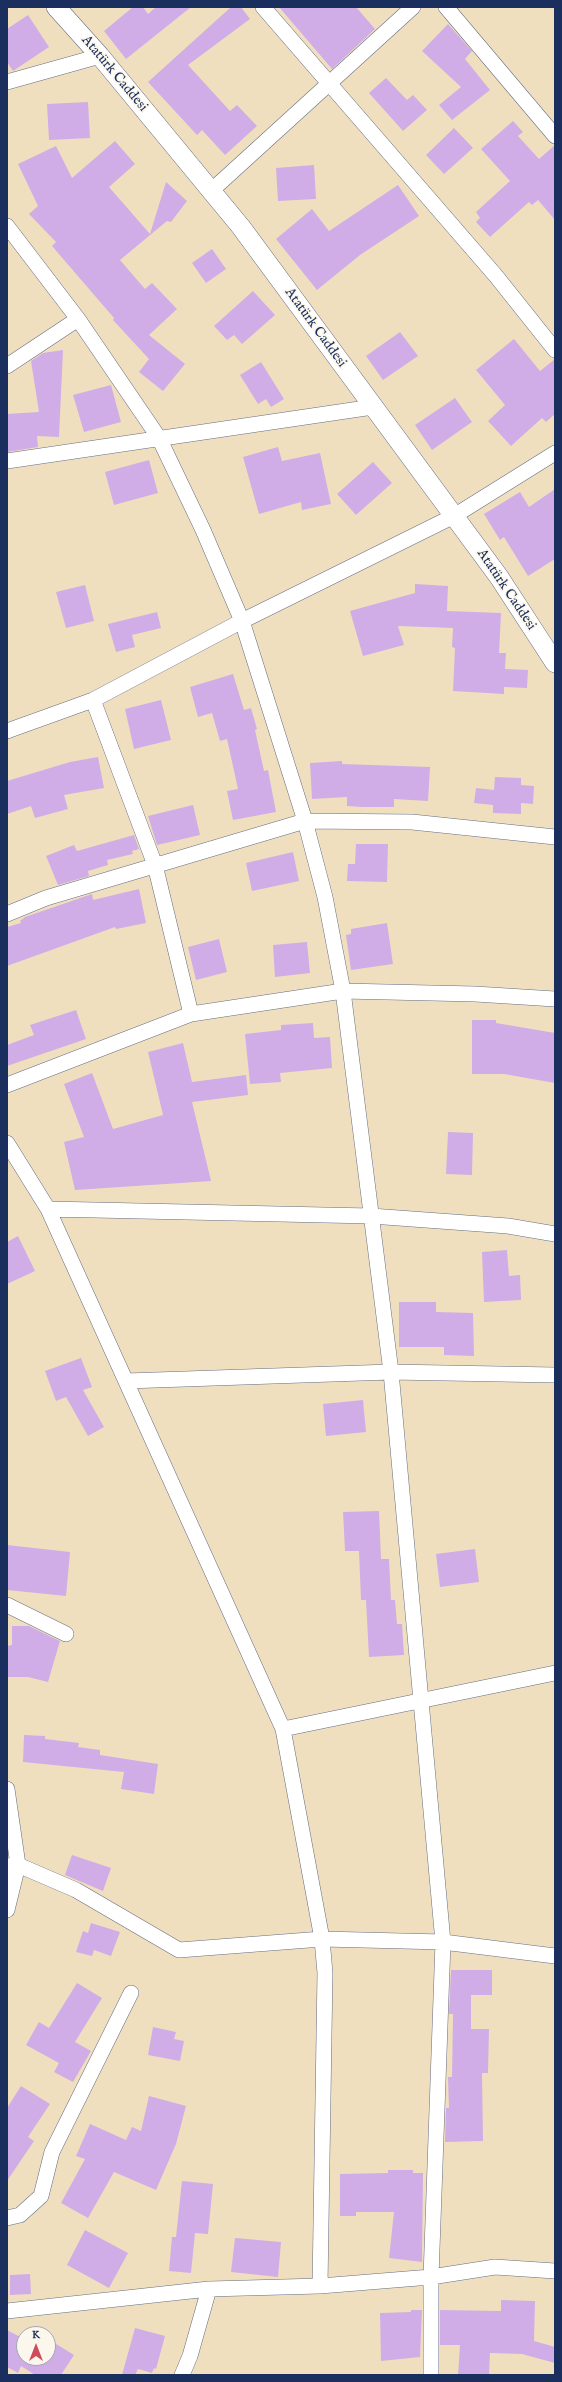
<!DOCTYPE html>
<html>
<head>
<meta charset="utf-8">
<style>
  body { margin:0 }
  #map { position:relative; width:562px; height:2382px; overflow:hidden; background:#f0dfbf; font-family:"IM FELL English",serif }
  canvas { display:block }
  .frame { position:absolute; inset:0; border:8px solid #1b2f5e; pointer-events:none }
  .north { position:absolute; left:16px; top:2326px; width:40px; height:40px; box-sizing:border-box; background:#fbf7ec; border:1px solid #a1a7b3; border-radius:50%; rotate:0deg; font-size:11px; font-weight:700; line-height:16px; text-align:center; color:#1b2f5e }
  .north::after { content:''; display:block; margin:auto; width:14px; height:18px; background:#d1495b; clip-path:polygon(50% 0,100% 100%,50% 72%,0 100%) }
</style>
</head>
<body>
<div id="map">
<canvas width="562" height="2382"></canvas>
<div class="frame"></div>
<div class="north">K</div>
</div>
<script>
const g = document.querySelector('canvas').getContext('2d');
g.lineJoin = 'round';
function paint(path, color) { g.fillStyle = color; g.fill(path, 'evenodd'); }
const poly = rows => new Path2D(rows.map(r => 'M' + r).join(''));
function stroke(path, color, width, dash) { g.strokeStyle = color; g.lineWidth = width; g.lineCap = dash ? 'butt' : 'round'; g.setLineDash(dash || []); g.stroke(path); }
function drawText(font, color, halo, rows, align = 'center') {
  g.font = font + ' "IM FELL English",serif'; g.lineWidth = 3.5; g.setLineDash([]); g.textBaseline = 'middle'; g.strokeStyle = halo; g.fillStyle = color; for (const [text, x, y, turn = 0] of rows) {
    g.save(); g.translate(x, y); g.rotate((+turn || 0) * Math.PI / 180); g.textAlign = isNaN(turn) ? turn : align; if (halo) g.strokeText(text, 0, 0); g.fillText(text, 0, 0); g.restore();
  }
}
const building = poly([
  [133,7,143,7,148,14,156,7,191,7,126,59,104,31],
  [231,7,241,7,250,19,188,65,230,111,237,105,257,126,225,155,202,130,197,135,148,82],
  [279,7,356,7,375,29,332,69],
  [28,15,49,47,13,71,7,62,7,29],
  [448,24,472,51,465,59,490,90,452,120,439,105,461,87,422,51],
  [386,78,407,100,413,95,427,110,403,131,369,93],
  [88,102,90,138,49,140,47,104],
  [513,121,523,132,518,136,539,159,555,145,555,220,538,200,532,205,529,202,490,237,476,222,480,218,476,212,510,181,481,149],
  [454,128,473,148,444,174,426,155],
  [115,141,135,164,109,187,150,234,166,182,187,201,171,222,167,221,120,260,145,289,152,283,177,309,149,335,185,364,163,391,139,372,149,359,113,320,114,318,52,246,56,242,29,214,38,206,18,164,56,146,72,178],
  [314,165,316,199,278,201,276,168],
  [398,185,419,216,360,255,317,290,276,239,312,209,329,231],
  [212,249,226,269,206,283,192,263],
  [253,291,275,315,242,344,234,335,227,340,214,326],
  [400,332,418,356,383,380,366,356],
  [514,339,540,371,555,359,555,414,546,422,542,418,511,446,488,421,505,405,476,370],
  [63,350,59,437,37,436,38,447,7,452,7,414,39,412,31,361,43,353],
  [261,362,284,399,271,407,266,399,258,404,240,375],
  [111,385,121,422,84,432,73,395],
  [455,398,472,422,432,450,415,425],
  [278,447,282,461,320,453,331,504,302,510,301,502,259,514,243,457],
  [149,460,158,493,114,505,105,472],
  [373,462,392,483,356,515,337,494],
  [555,489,555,559,528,576,504,537,500,540,484,514,520,492,529,507],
  [415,584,448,586,447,611,501,613,499,653,506,653,505,669,528,670,527,688,504,687,504,694,453,691,455,648,452,647,453,628,398,626,404,645,363,656,350,611,415,593],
  [85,585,94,621,66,628,56,592],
  [157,612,161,628,132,635,135,647,116,652,108,624],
  [233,674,244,710,251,708,257,729,255,730,264,771,268,770,276,812,233,820,227,791,238,789,227,739,220,741,212,713,198,717,190,687],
  [161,700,171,740,134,749,125,709],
  [98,757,104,788,64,795,68,809,35,818,31,806,7,814,7,781,70,762],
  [342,761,342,764,430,767,428,801,394,799,394,807,362,807,347,806,347,797,312,799,310,763],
  [495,777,521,778,521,785,534,786,533,804,521,803,521,814,493,813,493,805,474,803,476,788,494,790],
  [193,805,200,835,157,845,148,816],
  [134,835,139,849,132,851,133,854,107,860,108,865,88,871,89,876,58,885,46,856,74,845,77,851],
  [356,844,388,844,387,882,347,881,348,864,355,864],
  [293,852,299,881,252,891,246,863],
  [139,889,146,923,116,929,115,927,7,966,7,927,21,923,20,921,25,917,92,894,93,900],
  [387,923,393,964,351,970,346,935,351,934,351,929],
  [219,939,227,972,196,980,188,947],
  [307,942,310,973,275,977,273,945],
  [76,1010,86,1039,7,1066,7,1045,34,1035,30,1025],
  [472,1020,496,1020,496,1023,555,1033,555,1083,504,1074,472,1074],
  [313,1023,314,1038,330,1037,332,1068,280,1073,281,1082,250,1084,245,1034,281,1030,281,1025],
  [183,1043,192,1082,246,1075,248,1095,192,1102,211,1181,75,1190,64,1142,84,1137,64,1084,92,1073,113,1129,163,1115,148,1052],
  [448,1132,473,1133,472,1175,446,1174],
  [18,1236,35,1271,7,1284,7,1242],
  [507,1250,509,1276,520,1275,521,1300,484,1302,482,1252],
  [399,1302,436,1302,436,1312,473,1313,474,1356,444,1355,444,1347,399,1347],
  [81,1358,92,1387,83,1390,104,1427,88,1436,66,1397,56,1401,45,1371],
  [363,1400,366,1432,326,1436,323,1404],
  [379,1511,381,1559,389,1559,391,1600,395,1600,397,1624,402,1624,404,1655,369,1657,366,1600,361,1600,359,1551,345,1551,343,1512],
  [7,1545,70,1552,66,1596,7,1590],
  [475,1549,479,1582,440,1587,436,1554],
  [12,1626,29,1626,60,1641,48,1682,28,1677,7,1677,7,1646,12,1645],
  [24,1735,45,1736,45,1739,79,1743,78,1747,100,1750,100,1755,158,1764,154,1794,121,1789,124,1772,23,1762],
  [72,1855,111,1868,103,1891,65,1875],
  [91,1923,120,1932,111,1956,94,1950,92,1956,76,1952,83,1931,88,1933],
  [451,1970,492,1970,492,1995,471,1995,471,2029,489,2029,488,2073,482,2073,483,2141,445,2142,446,2108,449,2108,448,2077,452,2077,453,2014,449,2014],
  [77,1983,102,1998,75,2042,91,2051,73,2082,54,2072,59,2063,26,2045,39,2022,49,2028],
  [153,2027,176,2032,174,2039,184,2041,180,2061,148,2055],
  [21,2086,50,2104,28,2137,34,2141,7,2181,7,2108],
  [149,2096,186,2106,176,2144,156,2190,114,2172,88,2218,61,2203,85,2159,76,2156,90,2124,126,2140,132,2127,141,2131],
  [388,2170,413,2170,413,2173,423,2173,422,2262,389,2258,394,2212,356,2212,356,2216,340,2216,340,2174,388,2173],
  [182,2181,213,2184,208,2234,195,2233,191,2273,169,2271,172,2237,176,2237],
  [85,2230,128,2253,109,2288,67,2265],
  [235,2238,281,2242,278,2277,231,2272],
  [30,2274,31,2294,10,2295,10,2275],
  [501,2300,535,2301,534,2341,555,2347,555,2363,522,2354,490,2353,489,2375,458,2375,460,2345,440,2345,440,2310,501,2311],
  [411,2310,422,2310,420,2357,381,2361,380,2313,411,2312],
  [135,2328,165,2336,156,2369,154,2368,152,2373,138,2369,135,2375,122,2375],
  [7,2330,24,2339,24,2358,48,2358,48,2339,74,2355,61,2375,35,2375,21,2366,18,2373,7,2367]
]);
const minor = poly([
  [263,7,496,276,555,350],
  [446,7,555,136],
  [7,82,100,56],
  [211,191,413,7],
  [7,226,78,319,159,438,203,530,242,621,305,821,325,897,343,991,391,1372,443,1942,431,2277,431,2375],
  [7,366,78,319],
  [7,461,373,407],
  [93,700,155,865,191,1014],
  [7,731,93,700,242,621,454,516,555,453],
  [7,914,46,898,305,821,412,822,555,837],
  [7,1085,191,1014,343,991,475,994,555,999],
  [7,1143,48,1209,283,1729,322,1939,325,1973,320,2286],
  [48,1209,371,1216,508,1226,555,1234],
  [126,1381,391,1372,555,1375],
  [7,1605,66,1634],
  [283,1729,555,1673],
  [7,1789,18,1865,7,1910],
  [7,1866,18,1865,76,1890,179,1950,322,1939,443,1942,555,1956],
  [7,2218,20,2215,41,2196,52,2152,131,1993],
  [7,2311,209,2289,320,2286,431,2277,495,2267,555,2271],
  [182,2375,190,2356,209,2289]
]);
const tertiary = poly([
  [56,7,100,56,241,227,499,577,555,663]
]);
const streetNames = [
  ["Atatürk Caddesi",114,74,50],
  ["Atatürk Caddesi",315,328,54],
  ["Atatürk Caddesi",506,590,56]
];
paint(building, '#d0ade6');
stroke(minor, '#666d80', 16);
stroke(tertiary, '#666d80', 20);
stroke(minor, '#fff', 15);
stroke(tertiary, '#fff', 19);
drawText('14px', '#1b2f5e', '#fbf7ec', streetNames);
</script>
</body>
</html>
